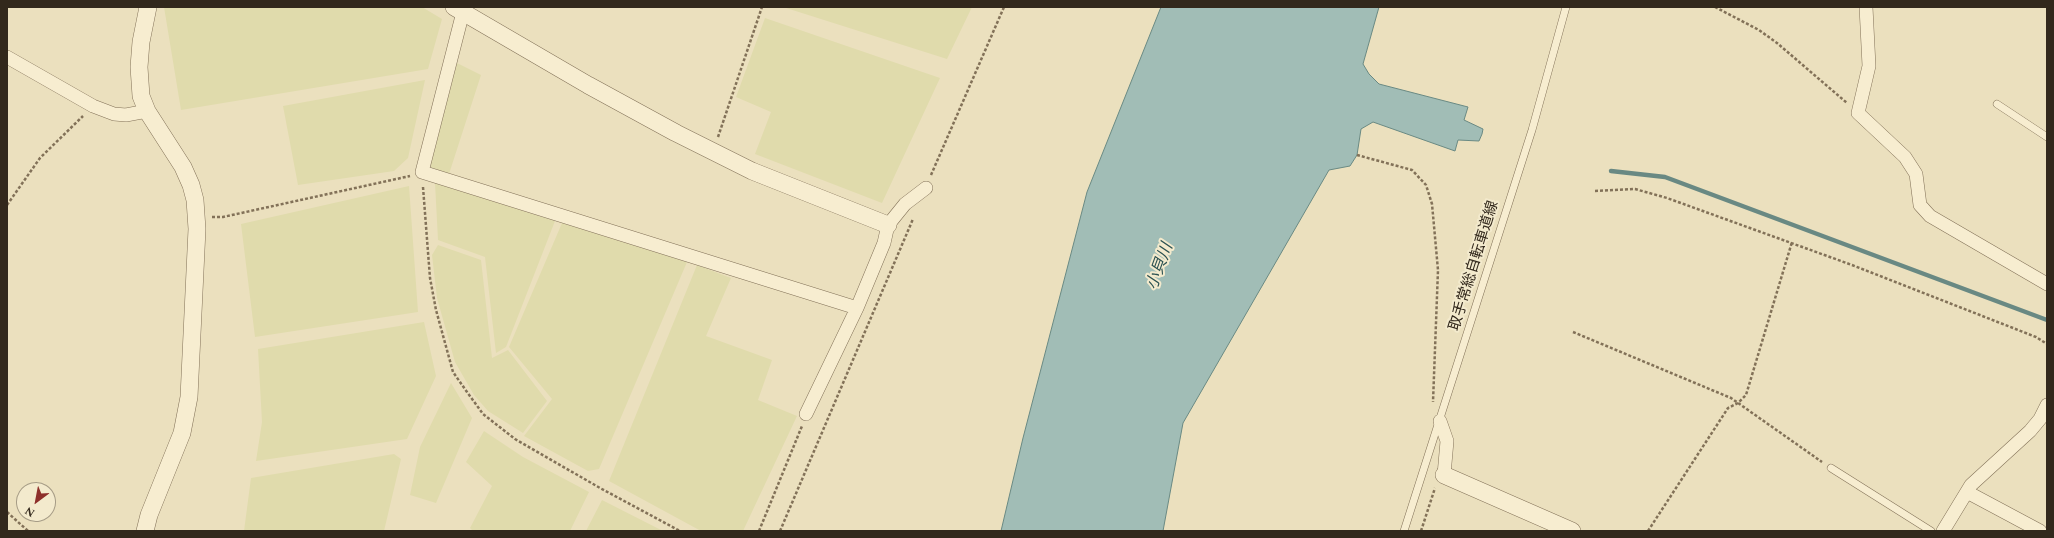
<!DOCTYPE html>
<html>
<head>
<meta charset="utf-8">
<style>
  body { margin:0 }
  #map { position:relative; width:2054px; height:538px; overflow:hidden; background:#ebe0be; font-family:Spectral,serif }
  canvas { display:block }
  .frame { position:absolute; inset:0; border:8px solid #32281c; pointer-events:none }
  .north { position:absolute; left:16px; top:482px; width:40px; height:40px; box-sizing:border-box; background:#f3eacd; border:1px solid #a69c86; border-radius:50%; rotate:212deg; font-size:11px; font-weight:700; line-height:16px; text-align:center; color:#32281c }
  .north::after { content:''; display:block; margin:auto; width:14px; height:18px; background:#8e302b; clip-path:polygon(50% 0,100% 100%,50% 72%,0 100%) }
</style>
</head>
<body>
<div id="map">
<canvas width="2054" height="538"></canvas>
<div class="frame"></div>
<div class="north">N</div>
</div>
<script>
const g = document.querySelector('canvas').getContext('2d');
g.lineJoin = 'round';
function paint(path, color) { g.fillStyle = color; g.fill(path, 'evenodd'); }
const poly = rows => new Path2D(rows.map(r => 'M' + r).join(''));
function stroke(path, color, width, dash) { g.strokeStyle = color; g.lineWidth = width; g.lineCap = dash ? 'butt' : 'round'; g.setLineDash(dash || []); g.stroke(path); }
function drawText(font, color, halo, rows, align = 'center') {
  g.font = font + ' Spectral,"Noto Sans JP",serif'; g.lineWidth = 4; g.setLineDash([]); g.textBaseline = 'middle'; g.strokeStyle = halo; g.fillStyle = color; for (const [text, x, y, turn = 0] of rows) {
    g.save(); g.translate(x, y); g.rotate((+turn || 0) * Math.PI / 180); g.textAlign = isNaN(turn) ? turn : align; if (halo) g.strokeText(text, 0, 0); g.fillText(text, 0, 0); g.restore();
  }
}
const farmland = poly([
  [164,7,422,7,442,19,428,69,181,110],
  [783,7,972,7,947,59],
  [765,18,940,78,882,203,755,154,771,112,736,97],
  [457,63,481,75,449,174,430,167],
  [425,80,408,158,394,171,298,185,283,106],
  [435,183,555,221,506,347,496,353,485,257,438,240],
  [409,186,418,312,255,337,241,224],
  [562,223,687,262,599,469,588,471,524,436,552,399,509,347],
  [438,245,481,260,492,358,508,350,547,401,523,433,488,411,474,395,455,362,437,298,432,255],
  [697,265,731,278,706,336,772,360,758,400,797,416,743,531,701,531,609,481],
  [424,322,436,376,407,439,256,461,262,422,258,349],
  [451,383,472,418,436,503,410,495,420,447],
  [484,431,523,457,589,492,570,531,473,531,470,528,492,486,466,462],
  [394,454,401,459,384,531,244,531,251,478],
  [602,500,663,531,586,531]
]);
const water = poly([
  [1161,7,1379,7,1363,64,1369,74,1379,84,1468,107,1464,120,1483,129,1482,134,1479,141,1458,140,1455,151,1373,122,1361,129,1357,155,1350,166,1329,170,1183,423,1163,531,1001,531,1023,438,1087,192,1161,7]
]);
const stream = poly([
  [1611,171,1665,177,2047,320]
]);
const path = poly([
  [1715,7,1759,30,1777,43,1847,103],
  [718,137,762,7],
  [1357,155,1412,170,1426,185,1432,204,1438,270,1433,402],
  [931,175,1004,7],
  [423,187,430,278,436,310,453,372,467,392,483,414,515,439,600,488,680,531],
  [1595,191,1635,189,1667,198,1852,265,2036,337,2047,344],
  [7,205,40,158,83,116],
  [212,217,223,217,410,176],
  [1573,332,1731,398,1822,462],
  [7,512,28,531],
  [759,531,802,426],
  [780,531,913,219],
  [1421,531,1435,488],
  [1648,531,1728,408,1738,403,1746,395,1792,242]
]);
const service = poly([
  [1997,104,2047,137],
  [1831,468,1931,531],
  [1404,531,1532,130,1566,7]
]);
const minor = poly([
  [466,7,463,12,422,172,857,308],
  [1866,7,1869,66,1858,113,1905,157,1916,174,1920,205,1930,216,2047,284],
  [7,57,93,106,114,114,126,115,147,111],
  [806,414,857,308,884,243,888,225,905,204,926,188],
  [1440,421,1447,441,1444,475],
  [1967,492,2040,531],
  [1943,531,1971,485,2030,431,2040,419,2047,405]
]);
const tertiary = poly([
  [454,7,588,85,676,133,752,171,888,225],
  [1444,475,1572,531],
  [145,531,149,515,182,433,189,397,197,229,195,200,191,185,183,167,147,111,141,96,139,67,141,42,148,7]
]);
const streetNames = [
  ["取手常総自転車道線",1475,266,-73]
];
const waterNames = [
  ["小貝川",1161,267,-70]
];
paint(farmland, '#e0dbac');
paint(water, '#a1bdb6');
stroke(water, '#698983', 1);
stroke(stream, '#698983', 4.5);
stroke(service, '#827158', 8);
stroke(minor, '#827158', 14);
stroke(tertiary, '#827158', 18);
stroke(path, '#827158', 2.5, [3, 2]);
stroke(service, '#f7edd0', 7);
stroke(minor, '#f7edd0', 13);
stroke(tertiary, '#f7edd0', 17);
drawText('15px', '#32281c', '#f3eacd', streetNames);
drawText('italic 16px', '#2b5151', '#f3eacd', waterNames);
</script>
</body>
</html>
